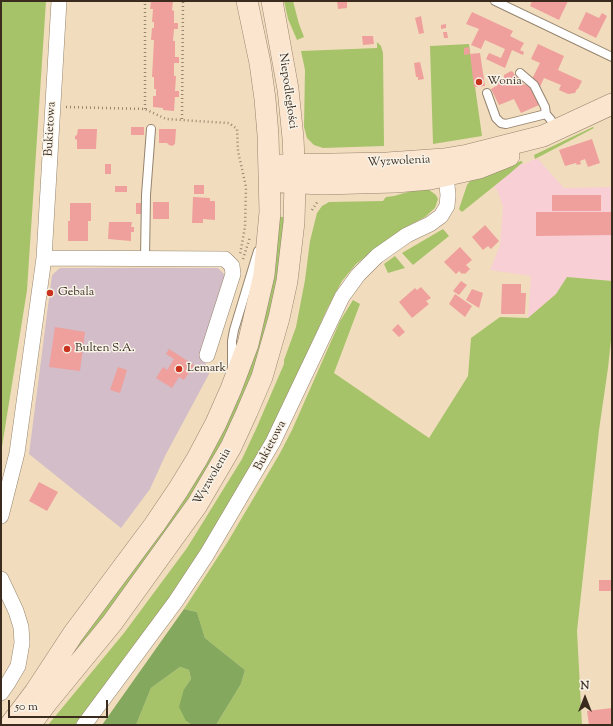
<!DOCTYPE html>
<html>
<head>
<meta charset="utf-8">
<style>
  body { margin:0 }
  #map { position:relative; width:613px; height:726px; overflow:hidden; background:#f1ddbd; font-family:"Sorts Mill Goudy",serif }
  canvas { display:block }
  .frame { position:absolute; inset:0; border:2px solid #3b2a1e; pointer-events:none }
  .north { position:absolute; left:565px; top:678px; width:40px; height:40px; -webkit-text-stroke:3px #f7f3e8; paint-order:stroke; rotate:0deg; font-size:11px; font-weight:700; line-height:16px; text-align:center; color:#3b2a1e }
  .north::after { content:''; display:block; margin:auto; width:14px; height:18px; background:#3b2a1e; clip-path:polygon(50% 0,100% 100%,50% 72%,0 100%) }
  .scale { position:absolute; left:8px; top:700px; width:100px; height:18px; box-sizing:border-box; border:2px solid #3b2a1e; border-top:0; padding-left:5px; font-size:12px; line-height:14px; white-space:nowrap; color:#3b2a1e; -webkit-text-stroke:3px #f7f3e8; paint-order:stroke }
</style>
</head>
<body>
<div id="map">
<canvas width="613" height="726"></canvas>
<div class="frame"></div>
<div class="north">N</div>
<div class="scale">50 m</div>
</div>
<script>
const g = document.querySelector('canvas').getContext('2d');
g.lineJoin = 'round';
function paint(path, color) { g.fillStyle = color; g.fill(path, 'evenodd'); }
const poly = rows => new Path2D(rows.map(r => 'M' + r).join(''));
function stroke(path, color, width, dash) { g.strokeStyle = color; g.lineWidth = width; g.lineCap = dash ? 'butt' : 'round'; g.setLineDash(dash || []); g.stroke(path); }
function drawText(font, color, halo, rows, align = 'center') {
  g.font = font + ' "Sorts Mill Goudy",serif'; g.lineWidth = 3; g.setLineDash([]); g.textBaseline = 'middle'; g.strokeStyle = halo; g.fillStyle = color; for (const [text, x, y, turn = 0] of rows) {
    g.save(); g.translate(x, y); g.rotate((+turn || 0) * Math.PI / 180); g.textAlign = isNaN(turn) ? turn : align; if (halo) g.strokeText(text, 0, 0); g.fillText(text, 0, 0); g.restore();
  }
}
const built = poly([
  [537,158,564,188,612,187,612,281,567,277,556,294,528,318,531,276,490,270,500,245,503,207,498,192,494,186,522,163,524,164]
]);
const industrial = poly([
  [60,268,218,268,225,275,201,349,209,374,165,456,150,489,121,528,29,454,52,275]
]);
const green = poly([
  [1,1,46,1,27,290,1,453],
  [284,1,293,1,299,24,304,37,297,40,288,19],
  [377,42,381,46,383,53,384,146,323,148,314,145,307,138,304,127,305,70,301,51,377,48],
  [469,44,482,136,433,144,430,46],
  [593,127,594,128,535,159,534,155],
  [521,161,523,162,522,163,508,175,462,212,459,209,467,185,470,181],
  [428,189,436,195,438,199,435,208,425,217,406,227,375,249,356,264,342,281,327,309,275,425,197,560,162,609,75,725,48,725,124,633,187,548,242,459,256,429,284,364,284,360,296,327,305,280,310,241,317,213,322,206,329,202,383,201,386,197,394,196,415,190],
  [279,217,285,217,276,293,257,363,238,411,194,493,141,570,58,675,80,641,207,459],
  [443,229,449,236,413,265,402,253],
  [395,256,405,268,388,273,384,264],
  [567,277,612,281,612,331,608,368,599,430,577,631,582,725,216,725,241,684,245,670,205,638,197,612,184,609,227,543,279,455,292,430,340,321,353,300,360,304,334,373,429,438,468,376,471,338,500,317,528,318,556,294],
  [180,667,189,670,191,679,184,689,186,721,192,725,136,725,151,688]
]);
const forest = poly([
  [184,609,197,612,205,638,245,670,241,684,216,725,192,725,186,721,179,707,184,689,191,679,189,670,180,667,151,688,136,725,102,725]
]);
const building = poly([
  [151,1,173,1,172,10,174,11,174,23,178,23,178,29,174,29,173,41,175,41,175,57,179,57,179,63,174,63,174,76,176,76,175,91,179,91,179,97,175,97,174,111,163,110,163,108,153,107,153,96,156,96,156,89,154,89,154,77,152,77,154,40,151,40,152,28,154,28,154,22,152,22,153,9,150,9],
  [337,1,347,1,347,8,338,9],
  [532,1,568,1,559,20,530,6],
  [472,12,513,31,510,36,524,43,520,50,524,52,523,55,512,50,505,68,486,59,489,53,501,58,505,49,485,40,481,49,471,45,479,29,466,24],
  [586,12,599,18,602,13,607,16,596,38,578,29],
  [421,16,424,33,419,34,415,18],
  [446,24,446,28,441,29,441,25],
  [443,32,447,32,448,38,444,38],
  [362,36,373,36,374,44,363,45],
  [538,44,564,56,558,70,582,81,578,89,577,89,575,93,568,94,559,90,561,85,544,78,540,87,532,79,540,63,531,59],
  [469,47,470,54,464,55,464,48],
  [480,53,485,86,474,87,470,54],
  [420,62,424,79,418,80,418,77,416,77,414,63],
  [511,71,513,72,516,77,520,76,524,85,528,83,539,105,521,113,514,99,499,105,491,89,498,85,497,83,504,79,504,75],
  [131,127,144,127,144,135,131,135],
  [78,129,97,129,96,149,77,149,77,140,75,139,75,136,77,135],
  [159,129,176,129,175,144,172,146,169,145,167,143,159,143],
  [592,139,600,163,588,167,585,159,580,161,581,164,577,165,576,163,565,166,559,150],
  [105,164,111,164,111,174,105,174],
  [194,185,204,185,204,194,194,194],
  [115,186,127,186,127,192,115,192],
  [552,195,601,195,601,211,552,211],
  [193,197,210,198,210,201,215,201,215,220,203,219,203,223,192,223],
  [153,202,169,202,169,219,153,219],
  [70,203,91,203,91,221,88,221,88,241,68,241,68,221,70,221],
  [136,203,142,203,142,214,136,214],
  [536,212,611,212,611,235,536,236],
  [109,222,132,222,131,227,134,227,134,232,131,232,131,241,108,239],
  [485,225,499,241,491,249,488,246,483,250,472,237],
  [460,247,472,260,466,265,470,269,465,274,464,273,462,274,459,271,456,274,444,262],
  [461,281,467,285,459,295,453,291],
  [502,284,521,284,521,293,526,293,525,314,501,314],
  [421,287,431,298,426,301,429,304,412,318,399,302,415,288,417,290],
  [472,289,483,293,479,308,466,300],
  [455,294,472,306,465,317,449,304],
  [398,324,405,332,399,337,392,330],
  [55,327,85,332,80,371,49,367],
  [169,349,194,365,184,380,179,377,172,388,156,378,163,367,167,370,174,359,166,354],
  [118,367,127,370,120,393,110,390],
  [39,482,58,492,47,511,29,501],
  [599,580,611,580,611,591,599,591],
  [612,708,612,724,606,725,589,725,587,711]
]);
const path = poly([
  [66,107,145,109,166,119,229,123,237,129,238,151,246,187,245,227,240,255],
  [145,109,145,1],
  [182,119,183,1],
  [312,210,318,201],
  [243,259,250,237]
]);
const lane = poly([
  [495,1,612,57],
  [520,73,534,85,545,107,546,114],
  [487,93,496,118,501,123,506,124,546,114,551,120,555,129],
  [145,258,146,195,151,129],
  [232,368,232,341,234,330,258,251]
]);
const street = poly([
  [59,1,44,258,225,259,232,266,233,274,207,355],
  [1,516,17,453,44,258],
  [1,579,16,611,21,627,22,643,18,666,8,683,1,693],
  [84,725,176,601,207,554,273,442,342,297,358,275,377,256,407,235,430,224,441,216,447,206,448,195,446,176]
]);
const secondary = poly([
  [280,165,387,163,444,159,468,155,543,136,612,104],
  [281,182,323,184,396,182,430,179,479,168,509,156],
  [10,725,35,692,73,634,155,524,178,490,197,459,216,423,231,389,248,344,264,275,270,212,268,135,265,99,260,63,247,1],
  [30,725,48,701,112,623,197,505,231,447,247,412,262,377,279,318,287,281,294,222,295,182,293,138,288,89,272,1]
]);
const markers = [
  [479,82,4,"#c8321e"],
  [50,293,4,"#c8321e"],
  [67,349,4,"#c8321e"],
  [179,369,4,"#c8321e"]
];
const poiNames = [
  ["Wonia",487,82],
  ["Gebala",58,293],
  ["Bulten S.A.",75,349],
  ["Lemark",187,369]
];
const streetNames = [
  ["Niepodległości",287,91,82],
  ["Bukietowa",51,129,-87],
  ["Wyzwolenia",399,162,-3],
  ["Bukietowa",271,446,-62],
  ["Wyzwolenia",213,477,-60]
];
paint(built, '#f7cfd4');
paint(industrial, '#d2bdc8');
paint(green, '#a6c36a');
paint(forest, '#84a95e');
paint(building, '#ef9f9c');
stroke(lane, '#96846e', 10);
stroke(street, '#96846e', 16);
stroke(secondary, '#96846e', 22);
stroke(path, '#96846e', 2.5, [1, 3]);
stroke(lane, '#fff', 8);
stroke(street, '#fff', 15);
stroke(secondary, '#fbe5cf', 21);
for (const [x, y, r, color] of markers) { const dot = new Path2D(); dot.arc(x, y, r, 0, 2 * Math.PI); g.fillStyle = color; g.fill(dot); stroke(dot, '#f7f3e8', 1.5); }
drawText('12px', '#3b2a1e', '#f7f3e8', poiNames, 'left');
drawText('12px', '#3b2a1e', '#f7f3e8', streetNames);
</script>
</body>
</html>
